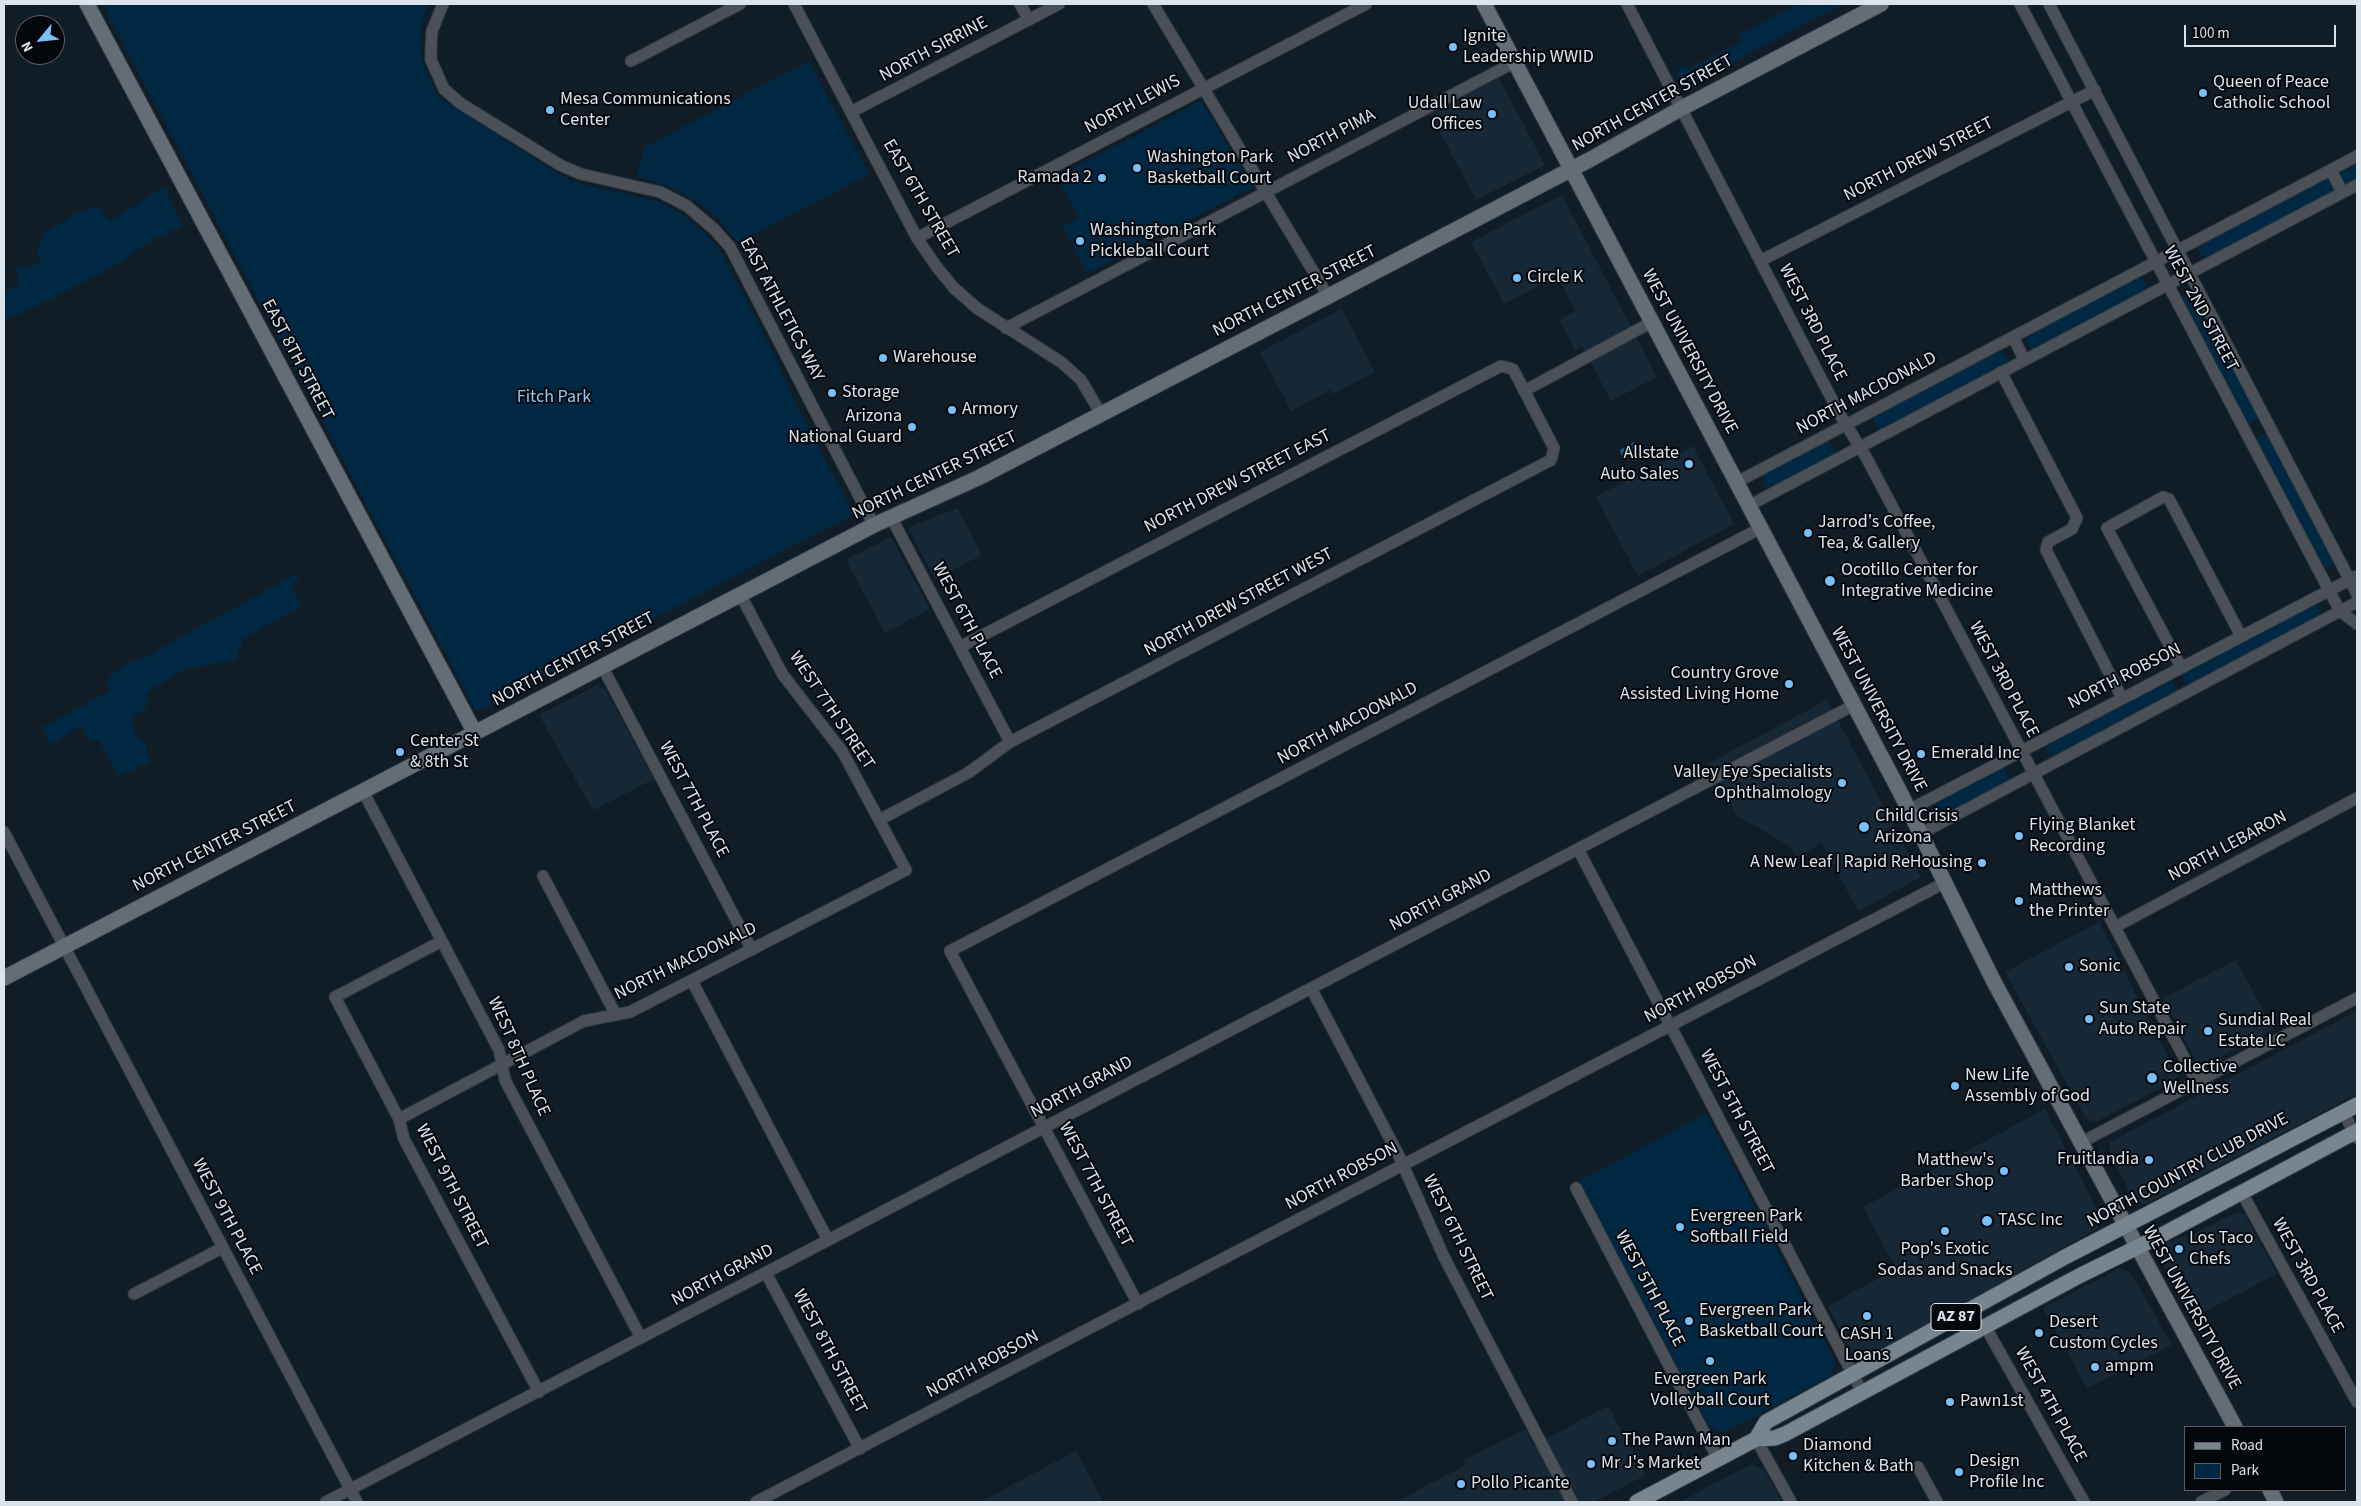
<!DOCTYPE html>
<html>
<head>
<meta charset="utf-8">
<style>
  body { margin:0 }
  #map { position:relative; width:2361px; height:1506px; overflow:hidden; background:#111d26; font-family:"Source Sans 3",sans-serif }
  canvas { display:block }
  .frame { position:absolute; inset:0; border:5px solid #dce4eb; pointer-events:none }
  .legend { position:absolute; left:2184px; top:1426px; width:162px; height:65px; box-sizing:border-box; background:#03070b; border:1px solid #5a5f65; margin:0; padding:6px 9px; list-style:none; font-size:15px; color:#dce4eb }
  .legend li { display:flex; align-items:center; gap:10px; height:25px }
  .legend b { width:25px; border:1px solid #5a5f65 }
  .north { position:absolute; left:15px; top:15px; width:50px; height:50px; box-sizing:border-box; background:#03070b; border:1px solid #5a5f65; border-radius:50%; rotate:242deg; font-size:14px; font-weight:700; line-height:20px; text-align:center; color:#dce4eb }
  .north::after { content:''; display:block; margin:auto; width:18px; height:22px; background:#79bff8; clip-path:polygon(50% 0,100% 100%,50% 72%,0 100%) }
  .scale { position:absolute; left:2184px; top:25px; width:152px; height:22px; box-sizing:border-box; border:2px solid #dce4eb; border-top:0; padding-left:6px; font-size:15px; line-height:18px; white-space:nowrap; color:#dce4eb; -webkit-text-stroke:4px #03070b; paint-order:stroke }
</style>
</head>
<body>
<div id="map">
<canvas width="2361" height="1506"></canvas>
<div class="frame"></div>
<ul class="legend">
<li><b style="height:6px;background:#78848e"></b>Road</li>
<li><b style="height:14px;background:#012843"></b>Park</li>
</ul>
<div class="north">N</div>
<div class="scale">100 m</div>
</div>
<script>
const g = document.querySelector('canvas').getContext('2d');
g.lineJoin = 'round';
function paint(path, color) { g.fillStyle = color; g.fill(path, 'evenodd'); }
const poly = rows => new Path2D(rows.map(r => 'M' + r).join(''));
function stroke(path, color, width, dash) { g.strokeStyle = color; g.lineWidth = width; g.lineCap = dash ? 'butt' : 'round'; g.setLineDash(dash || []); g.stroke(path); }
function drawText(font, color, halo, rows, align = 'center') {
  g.font = font + ' "Source Sans 3",sans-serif'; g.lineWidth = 4; g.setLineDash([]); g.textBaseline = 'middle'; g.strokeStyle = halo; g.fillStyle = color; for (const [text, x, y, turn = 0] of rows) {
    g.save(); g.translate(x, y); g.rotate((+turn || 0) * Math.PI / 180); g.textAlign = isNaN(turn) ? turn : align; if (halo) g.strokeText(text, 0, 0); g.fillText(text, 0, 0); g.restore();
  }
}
const built = poly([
  [1499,78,1545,165,1476,200,1430,114],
  [1562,195,1657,377,1611,401,1582,346,1575,350,1559,320,1575,311,1557,276,1504,304,1471,242],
  [1342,309,1375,372,1333,394,1330,390,1291,411,1260,352],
  [1693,446,1734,524,1638,576,1596,497],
  [957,508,982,555,935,579,908,528],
  [891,537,930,609,885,633,846,560],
  [597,685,604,687,654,779,593,810,539,715],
  [1827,700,1921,877,1858,911,1822,843,1796,857,1790,846,1737,816,1709,763],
  [2099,922,2178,1076,2174,1081,2098,1121,2090,1121,2085,1117,2005,972],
  [2236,960,2273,1029,2209,1063,2200,1065,2197,1063,2163,998],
  [2357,1011,2357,1094,2148,1203,2140,1206,2131,1203,2126,1184,2110,1155,2110,1142],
  [2045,1109,2098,1211,2100,1221,2098,1228,1872,1354,1865,1357,1857,1356,1852,1353,1828,1306,1896,1269,1863,1207],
  [2238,1212,2245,1215,2277,1274,2192,1318,2160,1259,2160,1247,2165,1243,2197,1232],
  [2120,1268,2131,1273,2172,1345,2087,1388,2043,1308],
  [1608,1406,1646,1475,1593,1502,1403,1502,1401,1499,1466,1465,1464,1460,1525,1429,1534,1445],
  [1076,1451,1103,1502,980,1502],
  [1752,1464,1764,1470,1782,1502,1679,1502]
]);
const green = poly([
  [102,4,429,4,423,17,420,40,422,60,436,95,557,173,577,183,657,201,682,214,707,235,721,252,773,352,798,408,854,514,476,711],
  [1798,4,1843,4,1731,63,1727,68,1697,84,1688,84,1681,80,1677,75,1679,68,1683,65,1688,69,1742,41,1739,35],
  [809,61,869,174,738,243,719,219,700,204,674,189,637,176,645,147],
  [1201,101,1253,187,1088,273,1062,227,1079,218,1056,177],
  [2357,161,2357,180,2347,185,2343,184,2338,175,2339,171],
  [2326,178,2329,178,2335,190,2208,259,2203,257,2198,248,2200,244],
  [164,187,182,226,145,244,120,263,51,299,4,321,4,293,19,285,15,264,25,269,40,263,37,250,44,234,73,215,97,205,110,221],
  [2141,277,2148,288,2146,292,2035,350,2031,350,2026,339,2028,336],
  [2193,293,2195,293,2261,417,2247,425,2181,302,2182,298],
  [2001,349,2009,361,2007,365,1879,432,1872,417,1875,414],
  [2268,432,2338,564,2323,571,2255,440],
  [1828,439,1836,454,1768,489,1761,475],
  [295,575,300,579,290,585,298,598,301,607,243,639,236,660,185,669,148,692,147,706,132,719,135,735,145,742,150,762,119,776,98,740,91,742,81,726,49,745,43,727,109,692,108,679,127,663,146,658,154,652],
  [2314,602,2321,613,2321,617,2187,686,2181,674],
  [2168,680,2173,681,2177,690,2175,694,2052,758,2044,745],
  [2003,765,2010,778,2009,782,1941,816,1934,803],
  [1706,1114,1835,1361,1834,1368,1829,1377,1727,1431,1718,1432,1708,1424,1579,1181]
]);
const water = poly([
  [1634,442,1638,450,1622,457,1620,450]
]);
const street = poly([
  [443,4,432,31,431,48,431,60,444,89,460,103,560,165,581,174,660,192,687,206,714,229,730,247,874,525],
  [794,4,917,238,936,266,954,288,978,309,1061,362,1081,380,1101,414],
  [1020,4,1029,20],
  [1153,4,1328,296],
  [1627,4,1839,413,1866,457,2197,1082],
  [2020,4,2340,611,2357,624],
  [2049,4,2357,594],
  [631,61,740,4],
  [851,112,1059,4],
  [2331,170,2342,192],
  [917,238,1366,4],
  [1760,261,2095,90],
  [1006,328,1515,62],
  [2013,337,2024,359],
  [2001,372,2077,518,2072,529,2048,542,2046,550,2122,698],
  [1524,391,1652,322],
  [1737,482,2357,156],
  [1750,505,2357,185],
  [891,517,1010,742],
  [602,666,752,950],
  [2181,667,2107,528,2163,497,2169,499,2241,636],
  [363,791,499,1050,505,1080,641,1338],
  [1909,810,2357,576],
  [879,820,968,773,1010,742,1551,460,1554,448,1513,369,1501,366,960,647],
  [4,832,357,1502],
  [1920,834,2357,602],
  [1578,849,1862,1392],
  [543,876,616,1015],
  [2115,927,2357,798],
  [442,941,335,997,399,1119,404,1139,539,1392],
  [692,981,828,1240],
  [1311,988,1399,1156,1444,1257,1572,1502],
  [2343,1112,2357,1138],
  [399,1119,584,1021,630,1012,906,870,842,751,783,675,740,594],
  [2080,1143,2357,998],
  [1576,1188,1718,1459],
  [2242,1193,2357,1402],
  [766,1273,860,1449],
  [134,1294,222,1248],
  [1138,1304,950,951,1761,528],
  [1985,1326,2084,1502],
  [1756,1439,1791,1502],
  [1918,1467,1937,1502],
  [326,1502,1854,705],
  [756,1502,1944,883],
  [2201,1502,2225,1490]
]);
const secondary = poly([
  [87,4,475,733],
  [1484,4,1900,792,1993,980,2235,1427],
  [4,978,874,525,978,478,1325,298,1591,159,1682,108,1881,4],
  [2270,1490,2276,1502]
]);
const primary = poly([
  [1756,1439,1766,1422,2065,1257,2357,1105],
  [1637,1502,1756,1439,1775,1438,1785,1434,2079,1276,2156,1238,2357,1131]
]);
const markers = [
  [1453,47,5,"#79bff8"],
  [2203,93,5,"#79bff8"],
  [550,110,5,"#79bff8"],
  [1492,114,5,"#79bff8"],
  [1137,168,5,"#79bff8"],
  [1102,178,5,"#79bff8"],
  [1080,241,5,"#79bff8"],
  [1517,278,5,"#79bff8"],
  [883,358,5,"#79bff8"],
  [832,393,5,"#79bff8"],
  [952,410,5,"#79bff8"],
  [912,427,5,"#79bff8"],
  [1689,464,5,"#79bff8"],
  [1808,533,5,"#79bff8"],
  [1830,581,6,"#79bff8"],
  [1789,684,5,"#79bff8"],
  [400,752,5,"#79bff8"],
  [1921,754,5,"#79bff8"],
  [1842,783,5,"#79bff8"],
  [1864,827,6,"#79bff8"],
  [2019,836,5,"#79bff8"],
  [1982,863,5,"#79bff8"],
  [2019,901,5,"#79bff8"],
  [2069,967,5,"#79bff8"],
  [2089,1019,5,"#79bff8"],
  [2208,1031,5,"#79bff8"],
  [2152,1078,6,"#79bff8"],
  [1955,1086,5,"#79bff8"],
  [2149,1160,5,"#79bff8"],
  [2004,1171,5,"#79bff8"],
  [1987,1221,6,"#79bff8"],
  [1680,1227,5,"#79bff8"],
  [1945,1231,5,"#79bff8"],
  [2179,1249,5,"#79bff8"],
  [1867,1316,5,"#79bff8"],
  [1689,1321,5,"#79bff8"],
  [2039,1333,5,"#79bff8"],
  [1710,1361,5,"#79bff8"],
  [2095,1367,5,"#79bff8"],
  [1950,1402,5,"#79bff8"],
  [1612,1441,5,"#79bff8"],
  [1793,1456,5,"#79bff8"],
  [1591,1464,5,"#79bff8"],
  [1959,1472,5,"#79bff8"],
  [1461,1484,5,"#79bff8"]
];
const shields = [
  [1956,1317,50]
];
const shieldNames = [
  ["AZ 87",1956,1317]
];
const poiNames = [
  ["Ignite",1463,37],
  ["Leadership WWID",1463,58],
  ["Queen of Peace",2213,83],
  ["Catholic School",2213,104],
  ["Mesa Communications",560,100],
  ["Center",560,121],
  ["Udall Law",1482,104,"right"],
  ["Offices",1482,125,"right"],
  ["Washington Park",1147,158],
  ["Basketball Court",1147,179],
  ["Ramada 2",1092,178,"right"],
  ["Washington Park",1090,231],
  ["Pickleball Court",1090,252],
  ["Circle K",1527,278],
  ["Warehouse",893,358],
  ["Storage",842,393],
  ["Armory",962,410],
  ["Arizona",902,417,"right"],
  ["National Guard",902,438,"right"],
  ["Allstate",1679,454,"right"],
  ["Auto Sales",1679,475,"right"],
  ["Jarrod's Coffee,",1818,523],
  ["Tea, & Gallery",1818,544],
  ["Ocotillo Center for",1841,571],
  ["Integrative Medicine",1841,592],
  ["Country Grove",1779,674,"right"],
  ["Assisted Living Home",1779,695,"right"],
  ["Center St",410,742],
  ["& 8th St",410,763],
  ["Emerald Inc",1931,754],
  ["Valley Eye Specialists",1832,773,"right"],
  ["Ophthalmology",1832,794,"right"],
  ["Child Crisis",1875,817],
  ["Arizona",1875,838],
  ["Flying Blanket",2029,826],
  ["Recording",2029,847],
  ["A New Leaf | Rapid ReHousing",1972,863,"right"],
  ["Matthews",2029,891],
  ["the Printer",2029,912],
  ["Sonic",2079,967],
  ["Sun State",2099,1009],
  ["Auto Repair",2099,1030],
  ["Sundial Real",2218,1021],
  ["Estate LC",2218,1042],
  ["Collective",2163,1068],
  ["Wellness",2163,1089],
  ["New Life",1965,1076],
  ["Assembly of God",1965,1097],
  ["Fruitlandia",2139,1160,"right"],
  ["Matthew's",1994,1161,"right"],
  ["Barber Shop",1994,1182,"right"],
  ["Evergreen Park",1690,1217],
  ["Softball Field",1690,1238],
  ["TASC Inc",1998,1221],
  ["Los Taco",2189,1239],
  ["Chefs",2189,1260],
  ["Pop's Exotic",1945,1250,"center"],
  ["Sodas and Snacks",1945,1271,"center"],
  ["Evergreen Park",1699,1311],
  ["Basketball Court",1699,1332],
  ["Desert",2049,1323],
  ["Custom Cycles",2049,1344],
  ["CASH 1",1867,1335,"center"],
  ["Loans",1867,1356,"center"],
  ["ampm",2105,1367],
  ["Evergreen Park",1710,1380,"center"],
  ["Volleyball Court",1710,1401,"center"],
  ["Pawn1st",1960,1402],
  ["The Pawn Man",1622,1441],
  ["Diamond",1803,1446],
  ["Kitchen & Bath",1803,1467],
  ["Design",1969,1462],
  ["Profile Inc",1969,1483],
  ["Mr J's Market",1601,1464],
  ["Pollo Picante",1471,1484]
];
const streetNames = [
  ["NORTH SIRRINE",934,50,-28],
  ["NORTH CENTER STREET",1653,104,-29],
  ["NORTH LEWIS",1133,105,-28],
  ["NORTH PIMA",1332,137,-28],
  ["NORTH DREW STREET",1919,160,-27],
  ["EAST 6TH STREET",920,199,60],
  ["NORTH CENTER STREET",1295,292,-27],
  ["WEST 2ND STREET",2200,309,62],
  ["EAST ATHLETICS WAY",781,310,62],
  ["WEST 3RD PLACE",1812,323,63],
  ["WEST UNIVERSITY DRIVE",1689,352,62],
  ["EAST 8TH STREET",297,360,62],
  ["NORTH MACDONALD",1867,394,-28],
  ["NORTH CENTER STREET",935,476,-26],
  ["NORTH DREW STREET EAST",1238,482,-27],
  ["NORTH DREW STREET WEST",1239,603,-28],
  ["WEST 6TH PLACE",966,621,62],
  ["NORTH CENTER STREET",574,660,-28],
  ["NORTH ROBSON",2125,677,-27],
  ["WEST 3RD PLACE",2003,680,62],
  ["WEST UNIVERSITY DRIVE",1878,710,62],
  ["WEST 7TH STREET",831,711,56],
  ["NORTH MACDONALD",1348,724,-28],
  ["WEST 7TH PLACE",693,800,62],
  ["NORTH CENTER STREET",215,847,-27],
  ["NORTH LEBARON",2228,847,-28],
  ["NORTH GRAND",1441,901,-28],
  ["NORTH MACDONALD",686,962,-26],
  ["NORTH ROBSON",1701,990,-28],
  ["WEST 8TH PLACE",518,1057,66],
  ["NORTH GRAND",1082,1088,-28],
  ["WEST 5TH STREET",1736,1112,62],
  ["NORTH COUNTRY CLUB DRIVE",2188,1171,-28],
  ["NORTH ROBSON",1342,1177,-28],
  ["WEST 7TH STREET",1095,1185,62],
  ["WEST 9TH STREET",451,1187,63],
  ["WEST 9TH PLACE",226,1217,62],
  ["WEST 6TH STREET",1457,1238,64],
  ["NORTH GRAND",723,1276,-28],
  ["WEST 3RD PLACE",2307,1276,61],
  ["WEST 5TH PLACE",1649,1289,62],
  ["WEST UNIVERSITY DRIVE",2191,1308,61],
  ["WEST 8TH STREET",829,1352,62],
  ["NORTH ROBSON",983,1365,-28],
  ["WEST 4TH PLACE",2050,1405,61]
];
const parkNames = [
  ["Fitch Park",554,398]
];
paint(built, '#162835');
paint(green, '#012843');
paint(water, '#175986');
stroke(street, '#2d3942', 13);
stroke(secondary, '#2d3942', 17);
stroke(primary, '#2d3942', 17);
stroke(street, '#4a5055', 11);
stroke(secondary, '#646d75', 15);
stroke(primary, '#78848e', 15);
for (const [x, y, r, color] of markers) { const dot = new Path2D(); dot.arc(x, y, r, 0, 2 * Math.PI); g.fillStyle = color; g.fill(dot); stroke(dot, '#03070b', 2); }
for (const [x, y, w] of shields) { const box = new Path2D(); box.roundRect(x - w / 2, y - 13.5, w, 27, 4); g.fillStyle = '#03070b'; g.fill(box); stroke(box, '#dce4eb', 1); }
drawText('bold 16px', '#dce4eb', null, shieldNames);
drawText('18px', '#dce4eb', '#03070b', poiNames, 'left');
drawText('18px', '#dce4eb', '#03070b', streetNames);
drawText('18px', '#8cc7f7', '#03070b', parkNames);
</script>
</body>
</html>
